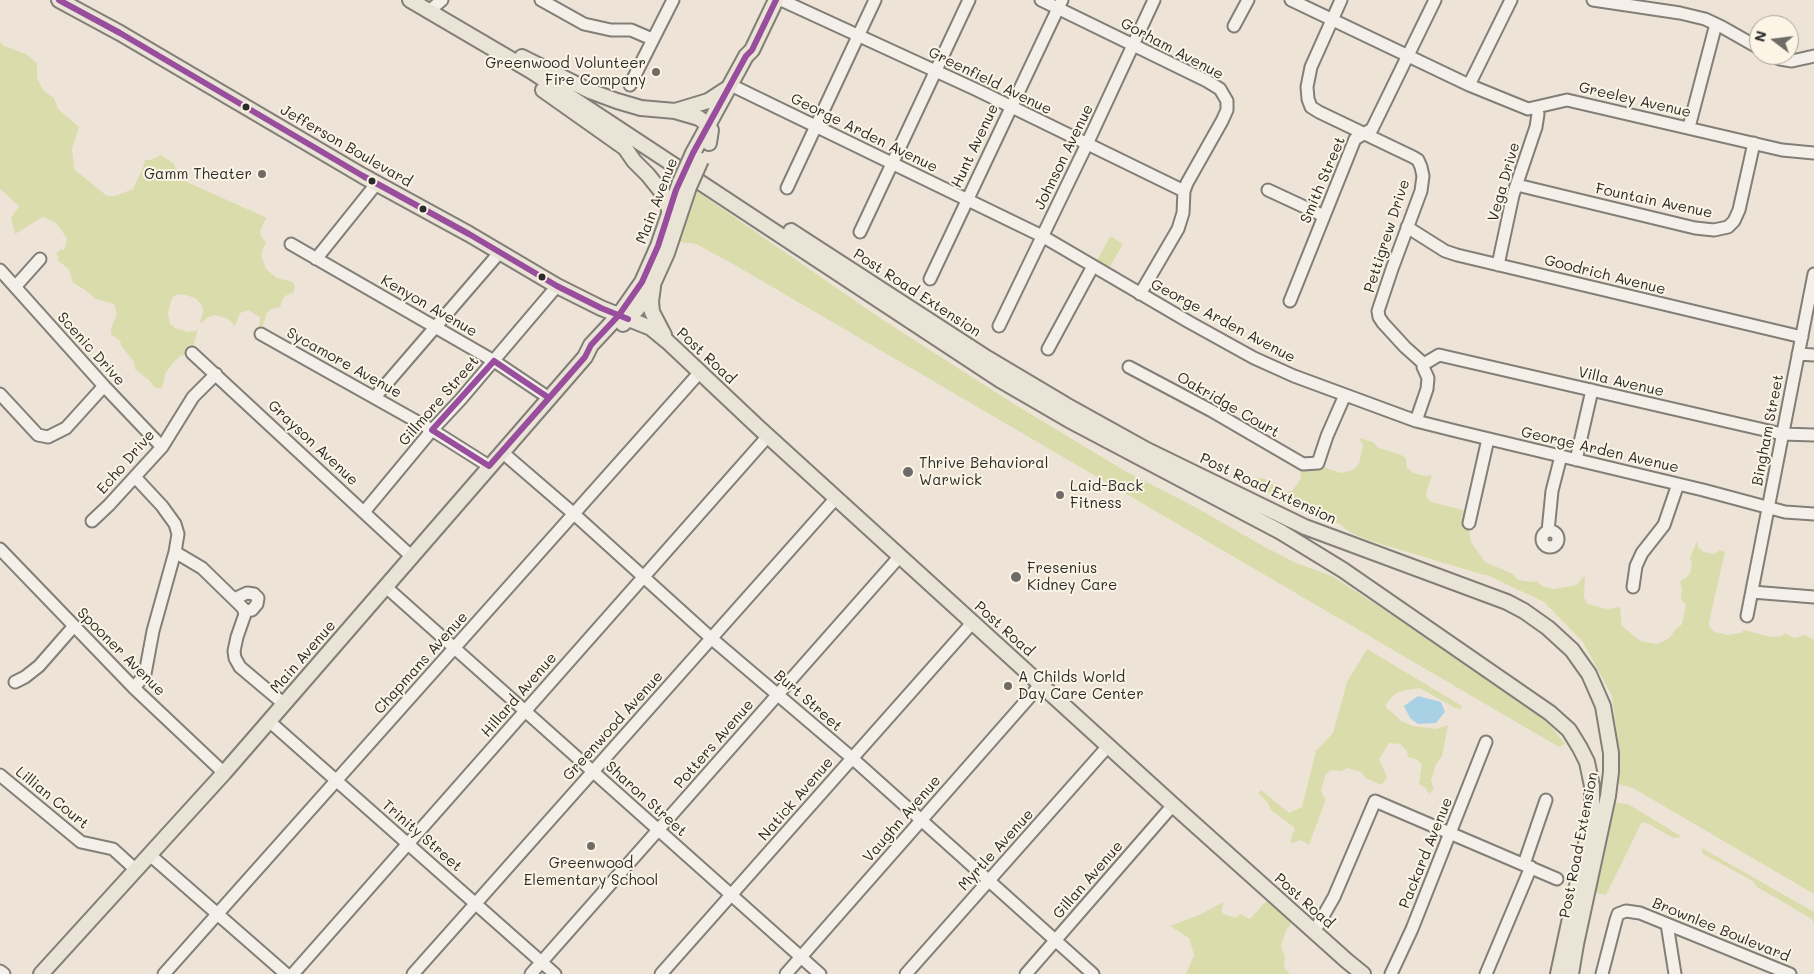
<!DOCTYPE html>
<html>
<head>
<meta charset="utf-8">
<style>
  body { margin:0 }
  #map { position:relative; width:1814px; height:974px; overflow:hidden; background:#ede4d7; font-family:Mali,sans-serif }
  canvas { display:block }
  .north { position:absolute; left:1749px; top:15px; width:50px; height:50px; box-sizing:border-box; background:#fcf5e5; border:1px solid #a8a49b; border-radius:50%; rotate:285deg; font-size:14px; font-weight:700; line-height:20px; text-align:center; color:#2b2b2b }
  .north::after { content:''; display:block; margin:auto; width:18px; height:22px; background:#6f6c67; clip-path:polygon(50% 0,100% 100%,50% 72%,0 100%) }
</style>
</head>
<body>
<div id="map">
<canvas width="1814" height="974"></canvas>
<div class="north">N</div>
</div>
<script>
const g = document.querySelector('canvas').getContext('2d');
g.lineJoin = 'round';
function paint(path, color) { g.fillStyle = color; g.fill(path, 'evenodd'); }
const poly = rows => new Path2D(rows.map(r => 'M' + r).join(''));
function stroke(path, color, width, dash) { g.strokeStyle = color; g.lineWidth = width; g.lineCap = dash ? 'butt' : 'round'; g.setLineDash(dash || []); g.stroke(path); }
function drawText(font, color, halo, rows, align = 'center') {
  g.font = font + ' Mali,sans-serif'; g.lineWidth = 4; g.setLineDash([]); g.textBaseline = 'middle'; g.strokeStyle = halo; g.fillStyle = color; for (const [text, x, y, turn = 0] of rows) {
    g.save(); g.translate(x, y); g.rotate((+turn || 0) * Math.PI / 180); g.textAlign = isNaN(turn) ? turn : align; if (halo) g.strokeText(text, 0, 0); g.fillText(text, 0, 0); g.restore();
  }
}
const green = poly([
  [0,42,4,46,26,54,37,63,37,78,43,90,54,98,58,109,79,127,72,149,74,169,107,196,115,196,133,189,143,168,145,160,151,160,161,155,174,164,178,176,189,183,267,218,264,222,260,232,262,238,266,242,261,255,266,269,277,278,293,282,295,287,294,292,285,296,283,299,280,307,271,309,267,313,261,330,259,328,260,317,248,310,240,313,235,326,228,319,215,315,208,317,200,324,203,311,202,305,195,298,182,294,176,295,172,298,168,313,170,324,175,328,188,332,196,331,198,327,192,353,180,356,173,363,166,372,162,388,155,388,149,380,135,369,134,362,122,347,120,341,111,334,111,329,117,313,114,304,96,299,84,289,73,283,69,269,57,260,59,257,56,254,61,249,63,251,65,248,67,238,56,223,43,217,15,234,11,218,19,206,0,189],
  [692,188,883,320,1014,404,1125,471,1197,508,1265,547,1296,563,1332,576,1417,631,1541,714,1565,744,1559,747,733,264,696,244,679,242],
  [1110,236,1123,244,1109,268,1097,261],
  [1359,438,1373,442,1379,448,1401,455,1406,458,1407,468,1413,473,1426,476,1432,475,1426,493,1427,498,1431,502,1471,512,1472,519,1469,532,1471,542,1485,562,1513,574,1518,580,1531,582,1536,581,1542,586,1554,589,1577,585,1583,577,1585,577,1584,597,1587,604,1607,609,1620,607,1622,626,1640,641,1657,644,1670,638,1674,631,1682,624,1686,605,1681,599,1682,590,1680,582,1682,579,1686,578,1690,573,1692,564,1690,558,1697,541,1698,547,1704,552,1714,554,1720,550,1725,552,1709,622,1710,627,1715,632,1728,635,1741,633,1744,630,1771,637,1782,636,1785,633,1794,638,1805,635,1814,640,1814,894,1633,788,1615,783,1614,738,1616,728,1612,696,1583,642,1544,602,1487,575,1484,575,1371,541,1351,533,1340,524,1314,516,1290,506,1253,484,1257,478,1266,479,1282,492,1292,491,1301,479,1299,463,1314,464,1341,473,1353,470,1359,464,1363,445],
  [1367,649,1462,706,1461,709,1455,708,1420,688,1406,690,1397,693,1389,700,1386,705,1387,709,1392,712,1401,721,1413,726,1436,729,1448,725,1442,756,1436,764,1431,780,1434,789,1429,794,1426,788,1419,784,1422,765,1418,760,1408,757,1407,751,1400,744,1389,743,1379,759,1387,777,1382,785,1366,778,1361,772,1348,768,1341,771,1331,770,1326,774,1321,789,1323,796,1326,799,1309,845,1300,840,1293,843,1290,842,1295,828,1271,810,1268,803,1258,793,1261,790,1289,813,1302,807,1316,751,1333,733,1347,682],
  [1612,802,1628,804,1682,837,1673,838,1649,824,1642,822,1606,895,1591,892],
  [1702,848,1814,912,1814,924,1812,919,1757,887,1753,881,1703,854],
  [1271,896,1297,917,1286,930,1281,946,1285,958,1284,968,1290,974,1186,974,1194,955,1189,938,1170,926,1197,916,1224,902,1221,911,1224,914,1235,918,1241,914,1250,919]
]);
const water = poly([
  [1418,696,1441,702,1445,712,1436,723,1418,724,1410,718,1404,706]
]);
const minor = poly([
  [541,0,584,24,611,30,631,30,652,39],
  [781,0,977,90,1184,191],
  [1041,0,1207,81,1220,89,1227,101,1227,110,1222,121,1187,183,1184,191,1183,213,1178,229,1140,294],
  [1291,0,1469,85,1528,109,1567,100,1782,150,1814,153],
  [1341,0,1311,67,1307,87,1308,99,1311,107,1319,112,1413,157,1418,160,1421,167,1423,176,1421,191,1392,269,1378,311,1379,317,1383,323,1405,347,1424,364,1423,367,1428,378,1427,389,1416,421],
  [1593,0,1680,13,1705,19,1722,27,1759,48],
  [429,11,442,0],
  [1234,26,1248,0],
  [1772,55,1780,59,1792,61,1814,56],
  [630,85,673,0],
  [1469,85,1511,0],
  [737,88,1042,236,1189,322,1254,358,1294,376,1416,421,1460,432,1703,490,1785,512,1814,514],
  [1689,127,1716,24],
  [1517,185,1695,228,1714,230,1728,227,1734,221,1739,210,1754,143],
  [787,188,875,0],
  [1268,190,1324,216],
  [1407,227,1445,251,1457,255,1802,337],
  [860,232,969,0],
  [291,244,494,361,549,398],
  [316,259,377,183],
  [1498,265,1513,195,1536,127,1538,114,1536,108],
  [0,270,104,386,162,447],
  [930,279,1062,0],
  [15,287,40,259],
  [1290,301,1355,139,1372,129,1435,0],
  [999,326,1087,144,1154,0],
  [261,334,432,430,489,466],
  [1048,349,1093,266],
  [192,353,412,557],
  [1798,354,1814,355],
  [1424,364,1439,355,1782,434,1814,435],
  [1129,367,1212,411,1303,464,1318,463,1327,436,1345,395],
  [0,394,38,435,48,437,66,428,104,386],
  [375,397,500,252],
  [502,452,574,514,711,638,852,758,1093,974],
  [1576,460,1592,390],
  [364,512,432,430,461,399,557,286],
  [92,521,109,505,162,447,193,397,216,374],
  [1469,523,1488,439],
  [1548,531,1552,491,1561,456],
  '1542 539a8 8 0 1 1 16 0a8 8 0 1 1-16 0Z',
  [0,549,134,688,224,773],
  [175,552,202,568,243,608,245,614,237,637,234,651,235,658,240,667,284,704],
  [386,587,820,974],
  [1633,587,1636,566,1642,553,1664,525,1678,484],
  [1752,592,1814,597],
  [234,599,247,593,254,594,258,598,257,604,252,610,244,611],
  [1747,616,1814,274],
  [15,682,25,677,39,666,74,626],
  [134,688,145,674,153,631,175,552,178,534,175,524,162,506,135,477],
  [269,721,555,974],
  [0,775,81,842,113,849,136,870],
  [150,855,286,974],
  [1524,864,1546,800],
  [1667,924,1675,974],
  [1314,932,1334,897,1375,801,1557,879],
  [0,971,4,974],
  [164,974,700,372],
  [293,974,768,436],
  [413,974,836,498],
  [531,974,900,556],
  [661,974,973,622],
  [786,974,1041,684],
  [906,974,1109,745],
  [1026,974,1173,805],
  [1391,974,1412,929,1486,742],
  [1486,974,1531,867],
  [1602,974,1616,920,1618,914,1626,911,1640,913,1790,974]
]);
const major = poly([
  [59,0,120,33,363,176,469,234,557,286,601,308,651,328,668,342,758,427,1173,805,1347,961,1363,974],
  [410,0,531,71,1000,380,1069,420,1281,532,1343,570,1550,713,1569,730,1580,748,1587,762,1592,786,1592,816,1558,974],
  [522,57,590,91,617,101,641,108,675,111,699,118,708,125,711,130,709,143],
  [543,90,625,148,634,161,648,175,664,195,668,204,669,211],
  [675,111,708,101,728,88],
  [693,153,746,56,752,50,776,0],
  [791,231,987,358,1066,405,1147,450,1305,527,1507,602,1524,611,1548,628,1572,650,1589,674,1603,706,1611,753,1611,772,1608,796,1576,944,1571,974],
  [653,287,651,301,652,312,664,335],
  [623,324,641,305,653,284,667,253,689,187],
  [41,974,224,773,585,357,591,345,619,315,642,282,658,246,680,182]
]);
const majorBridge = poly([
  [680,182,693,153],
  [689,187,701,160]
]);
const bus1 = poly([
  [59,0,120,33,363,176,469,234,557,286,601,308,628,319],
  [494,361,549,398,489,466,432,430,494,361],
  [549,398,585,357,591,345,619,315,642,282,658,246,676,190,693,153,746,56,752,50,776,0]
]);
const markers = [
  [656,72,5,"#6f6c67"],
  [246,107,4.5,"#2b2b2b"],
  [262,174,5,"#6f6c67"],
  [372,181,4.5,"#2b2b2b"],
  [423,209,4.5,"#2b2b2b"],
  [542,277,4.5,"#2b2b2b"],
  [908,472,6,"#6f6c67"],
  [1060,495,5,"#6f6c67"],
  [1016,577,6,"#6f6c67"],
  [1008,686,5,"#6f6c67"],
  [591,846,5,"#6f6c67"]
];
const streetNames = [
  ["Gorham Avenue",1172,49,28],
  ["Greenfield Avenue",990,81,26],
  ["Greeley Avenue",1635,100,13],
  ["George Arden Avenue",864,133,26],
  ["Jefferson Boulevard",346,146,30],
  ["Hunt Avenue",975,146,-65],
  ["Johnson Avenue",1064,157,-64],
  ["Smith Street",1323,180,-67],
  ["Vega Drive",1504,182,-74],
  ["Main Avenue",657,201,-69],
  ["Fountain Avenue",1654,201,12],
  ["Pettigrew Drive",1387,236,-72],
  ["Goodrich Avenue",1605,275,14],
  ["Post Road Extension",917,293,33],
  ["Kenyon Avenue",429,306,30],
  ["George Arden Avenue",1223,321,28],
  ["Scenic Drive",91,349,48],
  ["Post Road",706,356,43],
  ["Sycamore Avenue",344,363,29],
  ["Villa Avenue",1621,382,13],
  ["Gillmore Street",439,401,-49],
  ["Oakridge Court",1228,405,30],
  ["Bingham Street",1768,430,-79],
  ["Grayson Avenue",313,443,43],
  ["George Arden Avenue",1600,450,13],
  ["Echo Drive",126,462,-49],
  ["Post Road Extension",1268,489,25],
  ["Post Road",1004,629,42],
  ["Spooner Avenue",121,652,45],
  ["Main Avenue",303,657,-49],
  ["Chapmans Avenue",421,663,-48],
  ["Hillard Avenue",519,695,-49],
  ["Burt Street",808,701,41],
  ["Greenwood Avenue",613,726,-48],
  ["Potters Avenue",714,744,-49],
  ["Lillian Court",52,798,39],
  ["Sharon Street",646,799,42],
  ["Natick Avenue",796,799,-49],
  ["Vaughn Avenue",902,819,-49],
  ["Trinity Street",422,836,41],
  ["Post Road Extension",1579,845,-79],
  ["Myrtle Avenue",996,850,-48],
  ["Packard Avenue",1426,853,-68],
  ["Gillan Avenue",1088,880,-49],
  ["Post Road",1304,901,42],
  ["Brownlee Boulevard",1721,930,22]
];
const poiNames = [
  ["Greenwood Volunteer",646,63,"right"],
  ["Fire Company",646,80,"right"],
  ["Gamm Theater",252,174,"right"],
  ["Thrive Behavioral",919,463],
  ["Warwick",919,480],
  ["Laid-Back",1070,486],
  ["Fitness",1070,503],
  ["Fresenius",1027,568],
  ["Kidney Care",1027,585],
  ["A Childs World",1018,677],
  ["Day Care Center",1018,694],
  ["Greenwood",591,863,"center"],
  ["Elementary School",591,880,"center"]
];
paint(green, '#dadcac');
paint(water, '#a9d1e6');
stroke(minor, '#827e78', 15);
stroke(major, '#827e78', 18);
stroke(minor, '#f4f0e9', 11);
stroke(major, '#eae4d7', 14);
stroke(majorBridge, '#827e78', 18, []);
stroke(majorBridge, '#eae4d7', 14);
stroke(bus1, '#994d9d', 6);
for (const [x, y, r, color] of markers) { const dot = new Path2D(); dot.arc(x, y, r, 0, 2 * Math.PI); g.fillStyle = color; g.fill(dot); stroke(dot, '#fcf5e5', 2); }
drawText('15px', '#2b2b2b', '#fcf5e5', streetNames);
drawText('15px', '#2b2b2b', '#fcf5e5', poiNames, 'left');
</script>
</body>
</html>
